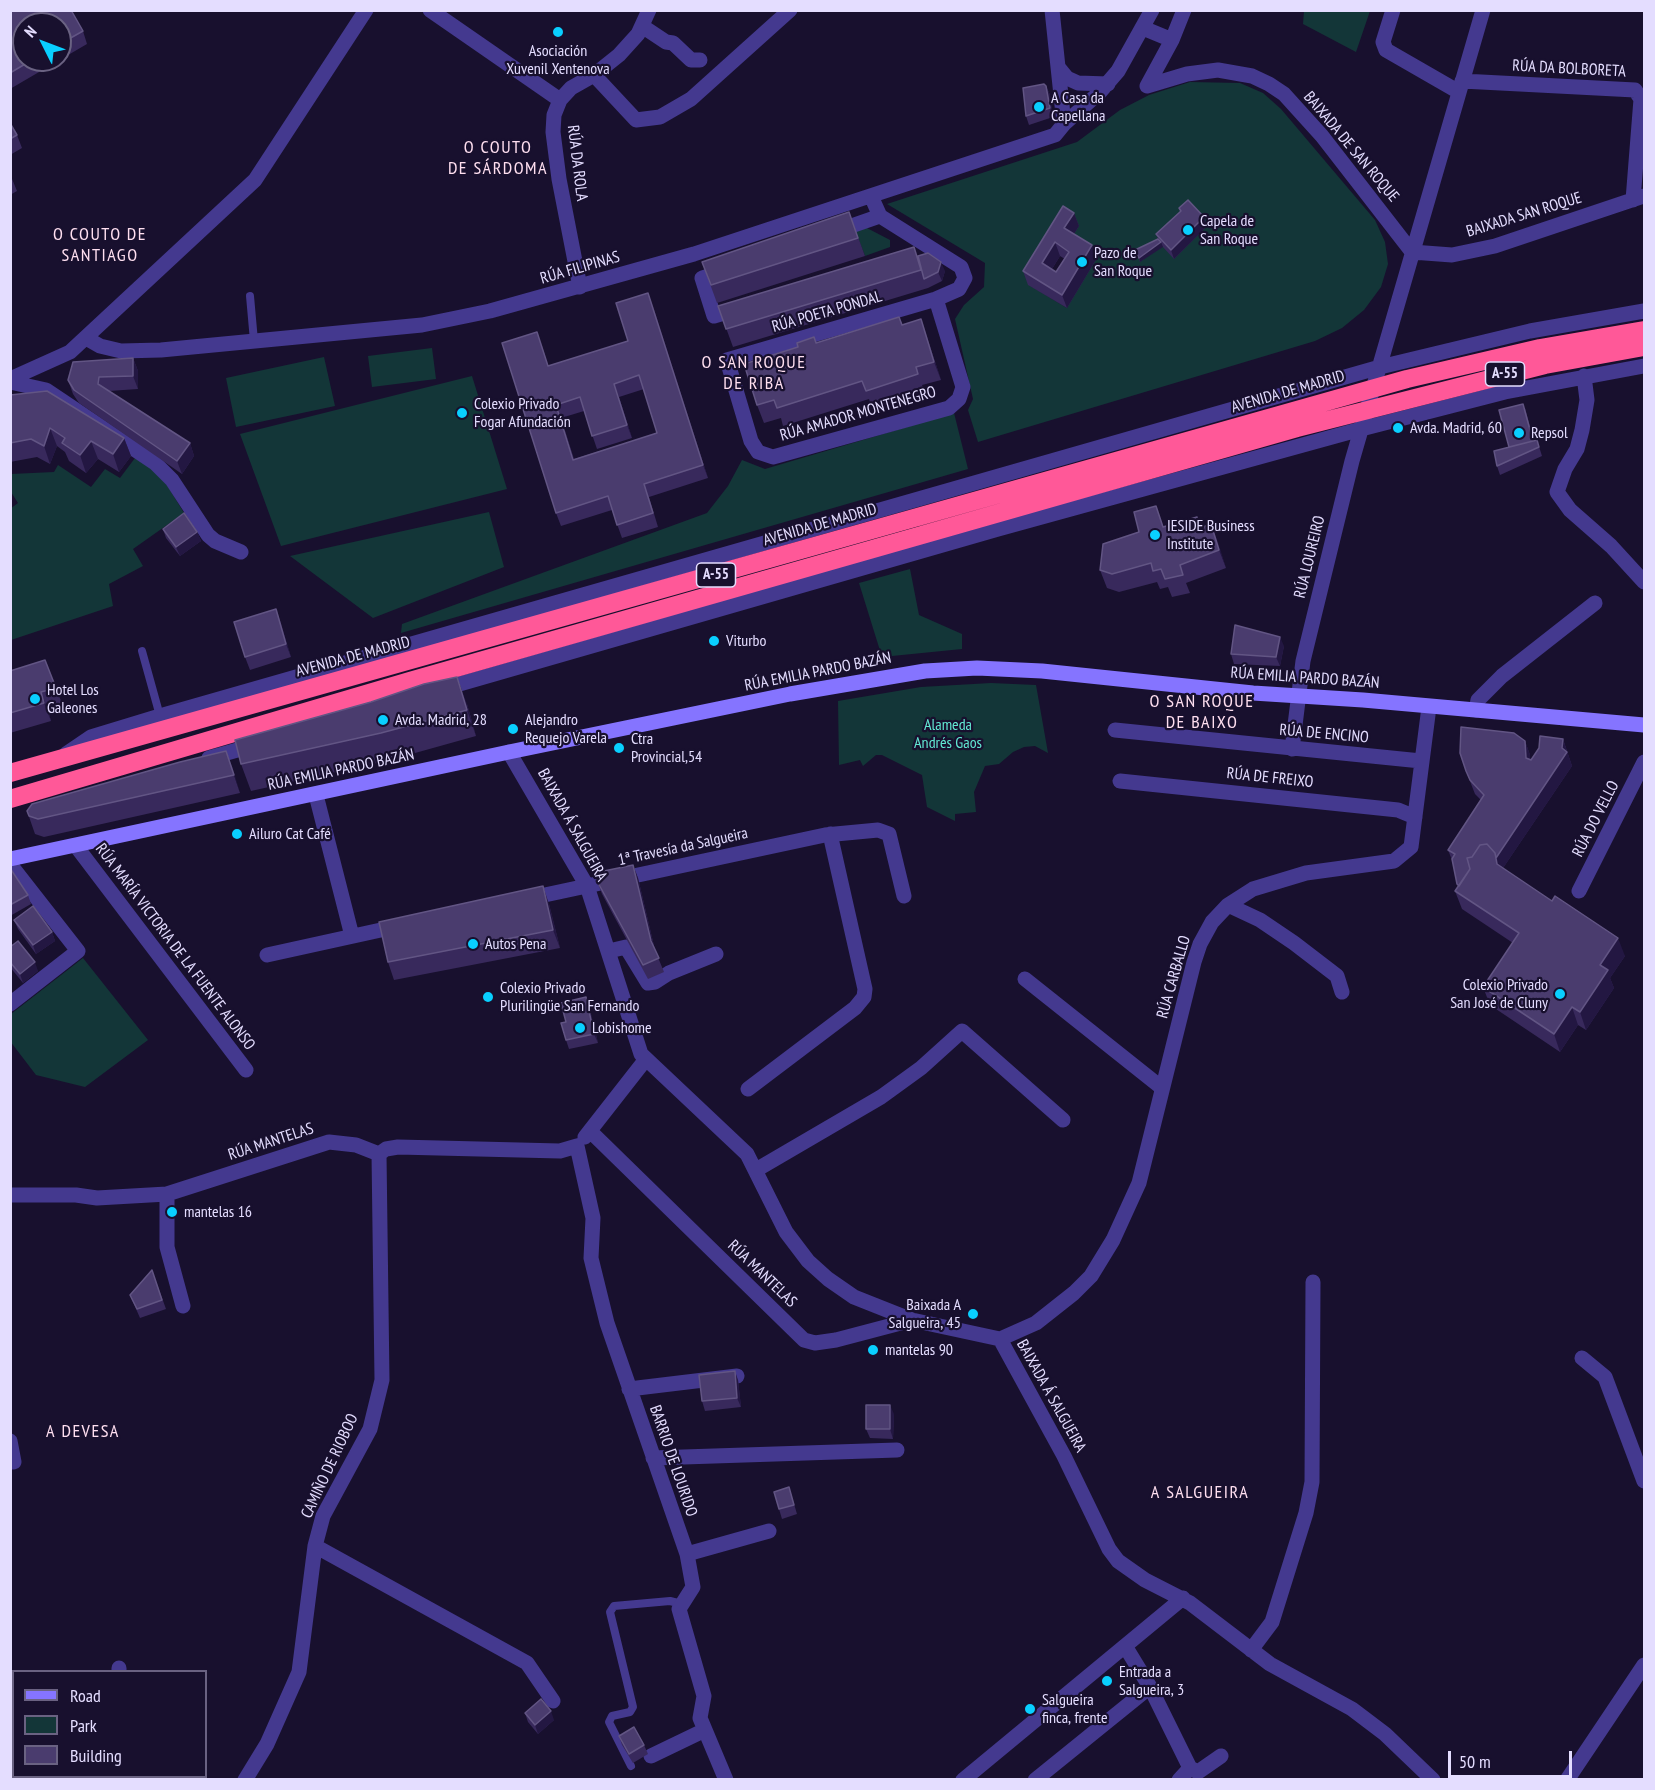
<!DOCTYPE html>
<html>
<head>
<meta charset="utf-8">
<style>
  body { margin:0 }
  #map { position:relative; width:1655px; height:1790px; overflow:hidden; background:#18102e; font-family:"PT Sans Narrow",sans-serif }
  canvas { display:block }
  .frame { position:absolute; inset:0; border:12px solid #e4ddff; pointer-events:none }
  .legend { position:absolute; left:12px; top:1670px; width:195px; height:108px; box-sizing:border-box; background:#18102e; border:2px solid #6a6282; margin:0; padding:8px 10px; list-style:none; font-size:18px; color:#e4ddff }
  .legend li { display:flex; align-items:center; gap:12px; height:30px }
  .legend b { width:30px; border:2px solid #6a6282 }
  .north { position:absolute; left:12px; top:12px; width:60px; height:60px; box-sizing:border-box; background:#18102e; border:2px solid #6a6282; border-radius:50%; rotate:312deg; font-size:16px; font-weight:700; line-height:24px; text-align:center; color:#e4ddff }
  .north::after { content:''; display:block; margin:auto; width:21px; height:27px; background:#09cfff; clip-path:polygon(50% 0,100% 100%,50% 72%,0 100%) }
  .scale { position:absolute; left:1448px; top:1751px; width:124px; height:27px; box-sizing:border-box; border:3px solid #e4ddff; border-top:0; padding-left:8px; font-size:18px; line-height:21px; white-space:nowrap; color:#e4ddff; -webkit-text-stroke:4px #18102e; paint-order:stroke }
</style>
</head>
<body>
<div id="map">
<canvas width="1655" height="1790"></canvas>
<div class="frame"></div>
<ul class="legend">
<li><b style="height:8px;background:#8574ff"></b>Road</li>
<li><b style="height:16px;background:#133638"></b>Park</li>
<li><b style="height:16px;background:#4a3c6e"></b>Building</li>
</ul>
<div class="north">N</div>
<div class="scale">50 m</div>
</div>
<script>
const g = document.querySelector('canvas').getContext('2d');
g.lineJoin = 'round';
function paint(path, color) { g.fillStyle = color; g.fill(path, 'evenodd'); }
const poly = rows => new Path2D(rows.map(r => 'M' + r).join(''));
function stroke(path, color, width, dash) { g.strokeStyle = color; g.lineWidth = width; g.lineCap = dash ? 'butt' : 'round'; g.setLineDash(dash || []); g.stroke(path); }
function drawText(font, color, halo, rows, align = 'center') {
  g.font = font + ' "PT Sans Narrow",sans-serif'; g.lineWidth = 4.5; g.setLineDash([]); g.textBaseline = 'middle'; g.strokeStyle = halo; g.fillStyle = color; for (const [text, x, y, turn = 0] of rows) {
    g.save(); g.translate(x, y); g.rotate((+turn || 0) * Math.PI / 180); g.textAlign = isNaN(turn) ? turn : align; if (halo) g.strokeText(text, 0, 0); g.fillText(text, 0, 0); g.restore();
  }
}
const green = poly([
  [1304,11,1370,11,1356,52,1303,24],
  [1190,82,1240,83,1263,93,1281,109,1375,220,1385,242,1388,264,1381,287,1364,310,1342,328,1315,341,978,442,968,410,973,399,955,319,964,305,984,287,985,263,887,204,1077,142,1120,110,1149,95],
  [1198,235,1174,258,1160,243],
  [1069,242,1067,308,1029,285],
  [865,227,890,240,890,247,865,256,855,230],
  [432,348,436,379,372,387,368,356],
  [324,357,335,406,236,427,226,378],
  [472,376,507,489,281,546,240,434],
  [954,413,968,469,401,633,402,624,707,513,728,486,742,460,765,469],
  [135,458,151,468,167,485,184,513,133,549,143,566,109,584,113,606,11,640,10,509,18,503,11,492,11,474,54,472,58,465,91,487,105,469,120,478],
  [489,512,504,567,373,618,290,556],
  [910,569,919,615,962,634,962,649,882,657,859,583],
  [991,683,1036,685,1048,753,1035,746,1024,747,1013,752,999,764,985,766,974,792,976,812,955,814,955,821,927,807,922,775,882,755,876,755,863,766,860,760,839,765,838,701,921,687],
  [83,958,148,1040,85,1087,36,1075,10,1041,11,1014]
]);
const lane = poly([
  [250,296,254,341],
  [142,651,160,716],
  [10,1701,14,1700],
  [631,1766,609,1722,612,1716,630,1712,633,1707,610,1612,614,1606,670,1601,682,1604],
  [33,1780,34,1776],
  [80,1780,82,1776]
]);
const street = poly([
  [430,10,560,100],
  [1052,10,1064,124],
  [1393,10,1383,42,1386,50,1459,92],
  [642,26,666,42,673,43,691,60,700,60],
  [1143,28,1172,40],
  [1058,67,1067,78,1078,83,1108,84],
  [594,75,636,120,660,117,691,99,790,10],
  [1462,81,1635,90,1641,99,1633,200],
  [1147,86,1187,74,1218,70,1252,76,1269,84,1284,94,1322,136,1412,252],
  [1147,86,1172,40,1184,10],
  [871,196,880,216,961,267,965,278,959,289,936,299,727,360,751,441,758,452,773,457,949,408,959,399,963,387,936,299],
  [834,232,880,216],
  [1412,252,1452,255,1495,246,1644,196],
  [726,270,702,278,714,316,740,308],
  [580,287,559,179,553,132,554,115,560,100,571,88,594,75,619,55,638,34,649,10],
  [86,338,100,346,121,351,161,350,422,325,490,311,694,254,1055,135,1064,124,1099,93,1118,71,1152,10],
  [1584,376,1587,400,1582,430,1577,449,1565,469,1557,492,1570,510,1611,546,1644,582],
  [10,379,70,352,255,180,366,10],
  [10,382,46,390,155,463,172,480,208,535,215,541,241,552],
  [442,689,998,529,1361,429,1505,392,1644,366],
  [1476,710,1478,700,1502,676,1595,603],
  [1115,730,1421,761],
  [1292,749,1303,661,1352,461,1483,10],
  [509,752,587,886,641,1054,747,1154,786,1232,808,1261,828,1279,854,1297,912,1320,1000,1339,1036,1323,1074,1293,1091,1276,1113,1240,1139,1183,1194,962,1200,944,1212,922,1228,905,1253,889,1306,873,1394,861,1411,847,1429,707],
  [66,754,91,737,160,716,1380,367,1530,331,1644,311],
  [209,758,255,745],
  [1120,781,1398,810,1415,817],
  [316,795,352,936],
  [76,846,246,1070],
  [10,864,78,951,10,1004],
  [1579,891,1644,762],
  [526,899,825,835,878,830,889,834,904,896],
  [1228,905,1260,920,1294,943,1337,976,1342,992],
  [609,951,626,947,648,983,655,982,669,973,716,954],
  [267,955,399,926],
  [1025,979,1162,1088],
  [748,1089,855,1008,864,997,865,989,830,834],
  [590,1131,804,1340,815,1343,836,1340,912,1320],
  [585,1137,646,1059],
  [577,1146,593,1218,591,1258,607,1323,687,1554,693,1587,679,1609,704,1696,700,1718,726,1780],
  [379,1154,386,1149,398,1147,560,1151,577,1146],
  [756,1170,881,1097,921,1068,962,1031,1063,1120],
  [167,1194,167,1247,183,1306],
  [10,1195,76,1195,97,1198,167,1194,329,1142,356,1145,379,1154],
  [1000,1339,1064,1456,1109,1549,1118,1561,1145,1580,1190,1603,1270,1664,1352,1709,1385,1734,1433,1780],
  [1582,1358,1605,1377,1644,1481],
  [629,1389,737,1376],
  [10,1441,14,1462,10,1462],
  [653,1458,897,1450],
  [315,1546,527,1663,553,1701],
  [687,1554,769,1531],
  [1125,1646,1150,1687,1190,1768],
  [1251,1650,1272,1622,1306,1513,1312,1482,1313,1282],
  [119,1668,119,1672],
  [651,1756,705,1730],
  [95,1776,96,1780],
  [245,1780,267,1744,299,1672,315,1546,323,1516,370,1429,382,1380,379,1154],
  [963,1780,1183,1598],
  [1035,1780,1150,1687],
  [1179,1780,1190,1768,1198,1772,1221,1756],
  [1567,1780,1644,1665]
]);
const secondary = poly([
  [10,859,509,752,790,694,925,671,977,668,1042,671,1253,693,1363,700,1644,725]
]);
const highway = poly([
  [10,773,1407,379,1540,348,1644,330],
  [10,799,410,681,1297,428,1545,365,1644,347]
]);
const wall = poly([
  [10,10,71,10,83,31,87,44,10,89],
  [24,24,60,24,60,60,24,60],
  [1046,86,1050,95,1053,117,1029,125,1026,116],
  [10,123,17,135,22,148,10,155],
  [10,174,17,191,10,195],
  [1179,208,1207,226,1174,259,1162,246,1140,262,1135,250,1158,239,1156,234,1180,212],
  [849,212,865,256,717,303,702,262],
  [1074,213,1079,226,1074,234,1092,245,1097,258,1067,308,1028,285,1023,271],
  [1060,256,1065,259,1056,272,1052,269],
  [918,256,945,271,942,281,928,288,733,347,718,306],
  [648,293,708,478,649,497,658,527,622,538,612,510,561,526,556,513,542,346,548,366,628,341],
  [644,389,657,433,574,459,561,418,584,411,597,449,632,438,619,397],
  [899,317,902,325,921,319,927,337,941,380,922,385,925,392,872,409,869,399,783,426,781,418,764,423,757,405,798,347,816,343],
  [133,358,138,371,138,389,109,391,190,443,194,456,182,474,79,403,73,394,68,380],
  [10,395,124,438,131,456,119,472,98,459,86,473,69,461,65,452,57,446,50,464,37,457,10,462],
  [1525,408,1534,441,1537,440,1542,456,1500,475,1497,466,1509,447],
  [1197,517,1201,528,1211,524,1226,568,1186,583,1190,593,1172,597,1168,587,1160,589,1157,582,1119,592,1107,588,1100,570,1164,527],
  [163,529,197,532,201,541,180,556,166,538],
  [276,609,291,657,250,670,245,657],
  [1284,646,1280,666,1234,664,1231,654],
  [45,660,63,706,48,710,51,721,10,733,10,671],
  [467,704,476,736,390,760,251,791,241,764],
  [1563,739,1572,766,1503,868,1625,956,1610,978,1614,988,1586,1030,1578,1025,1560,1052,1490,1005,1483,987,1513,943,1462,909,1455,891,1458,887,1452,860,1448,850,1481,800,1475,794,1466,771,1525,741,1530,755,1530,759],
  [226,751,240,793,44,837,35,834,27,811],
  [633,865,638,878,655,950,664,972,648,979,602,894,597,881],
  [10,868,28,895,31,904,10,916],
  [549,904,560,948,394,980,388,962],
  [14,920,52,932,55,941,36,954,18,929],
  [10,947,38,971,23,983,10,967],
  [586,997,589,1006,598,1043,569,1049,566,1040,566,1022],
  [152,1270,166,1309,140,1318,130,1295],
  [738,1380,741,1407,705,1411,702,1401],
  [894,1414,893,1439,870,1438,866,1429],
  [789,1487,797,1514,782,1519,779,1509],
  [525,1713,554,1720,538,1734,528,1722],
  [619,1736,644,1745,648,1754,633,1763,622,1745]
]);
const shadedWall = poly([
  [1046,86,1050,95,1053,117,1050,108],
  [1074,213,1079,226,1069,242,1064,228],
  [1204,217,1207,226,1174,259,1171,250],
  [1055,242,1060,256,1047,277,1042,263],
  [1161,242,1163,247,1140,262,1139,258],
  [1092,245,1097,258,1067,308,1062,295],
  [941,262,945,271,942,281,938,272],
  [648,293,653,306,708,478,703,465],
  [921,319,927,337,941,380,934,362],
  [133,358,138,371,138,389,133,376],
  [614,384,619,397,632,438,627,425],
  [556,405,561,418,578,473,573,460],
  [50,428,57,446,50,464,44,446],
  [124,438,131,456,119,472,113,454],
  [91,441,98,459,86,473,80,455],
  [190,443,194,456,182,474,177,461],
  [1211,524,1218,542,1226,568,1219,550],
  [197,532,201,541,180,556,176,547],
  [276,609,281,623,291,657,286,644],
  [1280,637,1284,646,1280,666,1276,657],
  [457,677,467,704,476,736,467,710],
  [41,692,48,710,51,721,44,703],
  [1563,739,1572,766,1501,871,1497,864,1495,853,1562,748],
  [1525,741,1530,755,1531,771,1526,758],
  [226,751,233,769,240,793],
  [633,865,638,878,656,955,651,941],
  [543,886,549,904,560,948,553,930],
  [52,932,55,941,36,954,33,945],
  [1618,938,1625,956,1610,978,1614,988,1586,1030,1580,1012,1600,965],
  [35,962,38,971,23,983,20,974],
  [586,997,589,1006,598,1043,594,1034],
  [1572,1007,1578,1025,1560,1052,1554,1034],
  [735,1371,738,1380,741,1407,737,1398],
  [890,1405,894,1414,893,1439,890,1429],
  [551,1711,554,1720,538,1734,535,1725]
]);
const building = poly([
  [10,10,71,10,83,31,60,44,60,24,24,24,24,60,32,60,10,73,10,10],
  [1044,84,1046,86,1050,108,1026,116,1023,88,1044,84],
  [10,123,17,135,10,139,10,123],
  [1188,200,1204,217,1171,250,1156,234,1181,211,1179,208,1188,200],
  [1063,206,1074,213,1064,228,1092,245,1062,295,1023,271,1063,206],
  [1055,242,1069,252,1056,272,1042,263,1055,242],
  [849,212,858,238,711,285,702,262,849,212],
  [1158,239,1161,242,1139,258,1135,250,1158,239],
  [914,247,921,270,726,329,718,306,914,247],
  [928,253,941,262,938,272,924,279,918,256,928,253],
  [648,293,703,465,644,484,653,513,617,525,608,496,556,513,502,343,537,332,548,366,628,341,616,303,648,293],
  [639,375,657,433,573,460,556,405,580,397,592,436,627,425,614,384,639,375],
  [899,317,902,325,921,319,934,362,916,367,918,374,866,391,862,381,777,408,774,400,757,405,744,364,798,347,797,343,814,337,816,343,899,317],
  [133,358,133,376,99,377,98,384,190,443,177,461,74,390,68,380,73,362,133,358],
  [47,391,124,438,113,454,91,441,80,455,62,443,65,438,50,428,44,446,31,439,10,443,10,395,47,391],
  [1523,404,1533,441,1509,447,1499,410,1523,404],
  [1537,440,1539,447,1497,466,1494,451,1537,440],
  [1156,506,1163,527,1197,517,1200,528,1211,524,1219,550,1180,565,1183,575,1165,579,1161,569,1153,571,1151,563,1112,574,1100,570,1103,544,1139,532,1134,512,1156,506],
  [184,513,197,532,176,547,163,529,184,513],
  [276,609,286,644,245,657,234,622,276,609],
  [1235,625,1280,637,1276,657,1231,654,1235,625],
  [45,660,56,688,41,692,44,703,10,713,10,671,45,660],
  [457,677,467,710,381,733,241,764,235,740,371,702,424,684,457,677],
  [1461,727,1514,733,1525,741,1526,758,1531,760,1539,748,1540,736,1563,739,1562,748,1567,752,1496,858,1495,853,1487,844,1480,845,1472,857,1467,858,1470,869,1459,886,1457,884,1452,859,1455,854,1448,850,1484,795,1470,780,1466,771,1460,753,1461,727],
  [226,751,234,775,38,819,29,816,27,811,32,804,180,762,226,751],
  [1487,844,1495,853,1497,864,1552,901,1555,896,1618,938,1600,965,1608,970,1580,1012,1572,1007,1554,1034,1483,987,1519,933,1455,891,1470,869,1467,858,1472,857,1480,845,1487,844],
  [633,865,651,941,659,958,643,965,597,881,599,872,633,865],
  [10,868,28,895,10,905,10,868],
  [543,886,553,930,388,962,379,922,543,886],
  [33,906,52,932,33,945,14,920,33,906],
  [18,941,35,962,20,974,10,962,10,947,18,941],
  [586,997,594,1034,566,1040,561,1023,566,1022,561,1003,586,997],
  [152,1270,162,1300,137,1309,130,1295,152,1270],
  [735,1371,737,1398,702,1401,699,1375,735,1371],
  [866,1405,890,1405,890,1429,866,1429,866,1405],
  [789,1487,794,1505,779,1509,774,1492,789,1487],
  [541,1699,551,1711,535,1725,525,1713,541,1699],
  [634,1727,644,1745,629,1754,619,1736,634,1727]
]);
const markers = [
  [558,32,6,"#09cfff"],
  [1039,107,6,"#09cfff"],
  [1188,230,6,"#09cfff"],
  [1082,262,6,"#09cfff"],
  [462,413,6,"#09cfff"],
  [1398,428,6,"#09cfff"],
  [1519,433,6,"#09cfff"],
  [1155,535,6,"#09cfff"],
  [714,641,6,"#09cfff"],
  [35,699,6,"#09cfff"],
  [383,720,6,"#09cfff"],
  [513,729,6,"#09cfff"],
  [619,748,6,"#09cfff"],
  [237,834,6,"#09cfff"],
  [473,944,6,"#09cfff"],
  [1560,994,6,"#09cfff"],
  [488,997,6,"#09cfff"],
  [580,1028,6,"#09cfff"],
  [172,1212,6,"#09cfff"],
  [973,1314,6,"#09cfff"],
  [873,1350,6,"#09cfff"],
  [1107,1681,6,"#09cfff"],
  [1030,1709,6,"#09cfff"]
];
const shields = [
  [1505,374,39],
  [716,575,39]
];
const shieldNames = [
  ["A-55",1505,374],
  ["A-55",716,575]
];
const poiNames = [
  ["Asociación",558,51,"center"],
  ["Xuvenil Xentenova",558,69,"center"],
  ["A Casa da",1051,98],
  ["Capellana",1051,116],
  ["Capela de",1200,221],
  ["San Roque",1200,239],
  ["Pazo de",1094,253],
  ["San Roque",1094,271],
  ["Colexio Privado",474,404],
  ["Fogar Afundación",474,422],
  ["Avda. Madrid, 60",1410,428],
  ["Repsol",1531,433],
  ["IESIDE Business",1167,526],
  ["Institute",1167,544],
  ["Viturbo",726,641],
  ["Hotel Los",47,690],
  ["Galeones",47,708],
  ["Avda. Madrid, 28",395,720],
  ["Alejandro",525,720],
  ["Requejo Varela",525,738],
  ["Ctra",631,739],
  ["Provincial,54",631,757],
  ["Ailuro Cat Café",249,834],
  ["Autos Pena",485,944],
  ["Colexio Privado",1548,985,"right"],
  ["San José de Cluny",1548,1003,"right"],
  ["Colexio Privado",500,988],
  ["Plurilingüe San Fernando",500,1006],
  ["Lobishome",592,1028],
  ["mantelas 16",184,1212],
  ["Baixada A",961,1305,"right"],
  ["Salgueira, 45",961,1323,"right"],
  ["mantelas 90",885,1350],
  ["Entrada a",1119,1672],
  ["Salgueira, 3",1119,1690],
  ["Salgueira",1042,1700],
  ["finca, frente",1042,1718]
];
const streetNames = [
  ["RÚA DA BOLBORETA",1569,69,3],
  ["BAIXADA DE SAN ROQUE",1351,147,50],
  ["RÚA DA ROLA",577,163,83],
  ["BAIXADA SAN ROQUE",1524,215,-17],
  ["RÚA FILIPINAS",580,268,-16],
  ["RÚA POETA PONDAL",827,312,-16],
  ["AVENIDA DE MADRID",1288,392,-16],
  ["RÚA AMADOR MONTENEGRO",858,414,-16],
  ["AVENIDA DE MADRID",820,525,-16],
  ["RÚA LOUREIRO",1310,557,-76],
  ["AVENIDA DE MADRID",353,657,-15],
  ["RÚA EMILIA PARDO BAZÁN",818,672,-11],
  ["RÚA EMILIA PARDO BAZÁN",1305,678,4],
  ["RÚA DE ENCINO",1324,734,5],
  ["RÚA EMILIA PARDO BAZÁN",341,770,-12],
  ["RÚA DE FREIXO",1270,778,6],
  ["RÚA DO VELLO",1596,819,-63],
  ["BAIXADA Á SALGUEIRA",572,825,61],
  ["1ª Travesía da Salgueira",683,847,-12],
  ["RÚA MARÍA VICTORIA DE LA FUENTE ALONSO",175,947,53],
  ["RÚA CARBALLO",1174,977,-74],
  ["RÚA MANTELAS",271,1142,-18],
  ["RÚA MANTELAS",762,1274,44],
  ["BAIXADA Á SALGUEIRA",1051,1396,61],
  ["BARRIO DE LOURIDO",673,1461,71],
  ["CAMIÑO DE RIOBOO",330,1466,-65]
];
const parkNames = [
  ["Alameda",948,725],
  ["Andrés Gaos",948,743]
];
const neighbourhoodNames = [
  ["O COUTO",498,148],
  ["DE SÁRDOMA",498,169],
  ["O COUTO DE",100,235],
  ["SANTIAGO",100,256],
  ["O SAN ROQUE",754,363],
  ["DE RIBA",754,384],
  ["O SAN ROQUE",1202,702],
  ["DE BAIXO",1202,723],
  ["A DEVESA",83,1432],
  ["A SALGUEIRA",1200,1493]
];
paint(green, '#133638');
stroke(lane, '#44398f', 8);
stroke(street, '#44398f', 15);
stroke(secondary, '#8574ff', 15);
stroke(highway, '#ff5898', 18);
paint(wall, '#38295c');
paint(shadedWall, '#231742');
paint(building, '#4a3c6e');
stroke(building, '#625584', 1.5);
for (const [x, y, r, color] of markers) { const dot = new Path2D(); dot.arc(x, y, r, 0, 2 * Math.PI); g.fillStyle = color; g.fill(dot); stroke(dot, '#18102e', 2); }
for (const [x, y, w] of shields) { const box = new Path2D(); box.roundRect(x - w / 2, y - 12, w, 24, 4.5); g.fillStyle = '#18102e'; g.fill(box); stroke(box, '#e4ddff', 1.5); }
drawText('bold 15px', '#e4ddff', null, shieldNames);
drawText('16px', '#e4ddff', '#18102e', poiNames, 'left');
drawText('16px', '#e4ddff', '#18102e', streetNames);
drawText('16px', '#61e7d2', '#18102e', parkNames);
g.letterSpacing = '1.5px';
drawText('18px', '#ffdff0', '#18102e', neighbourhoodNames);
g.letterSpacing = '0px';
</script>
</body>
</html>
